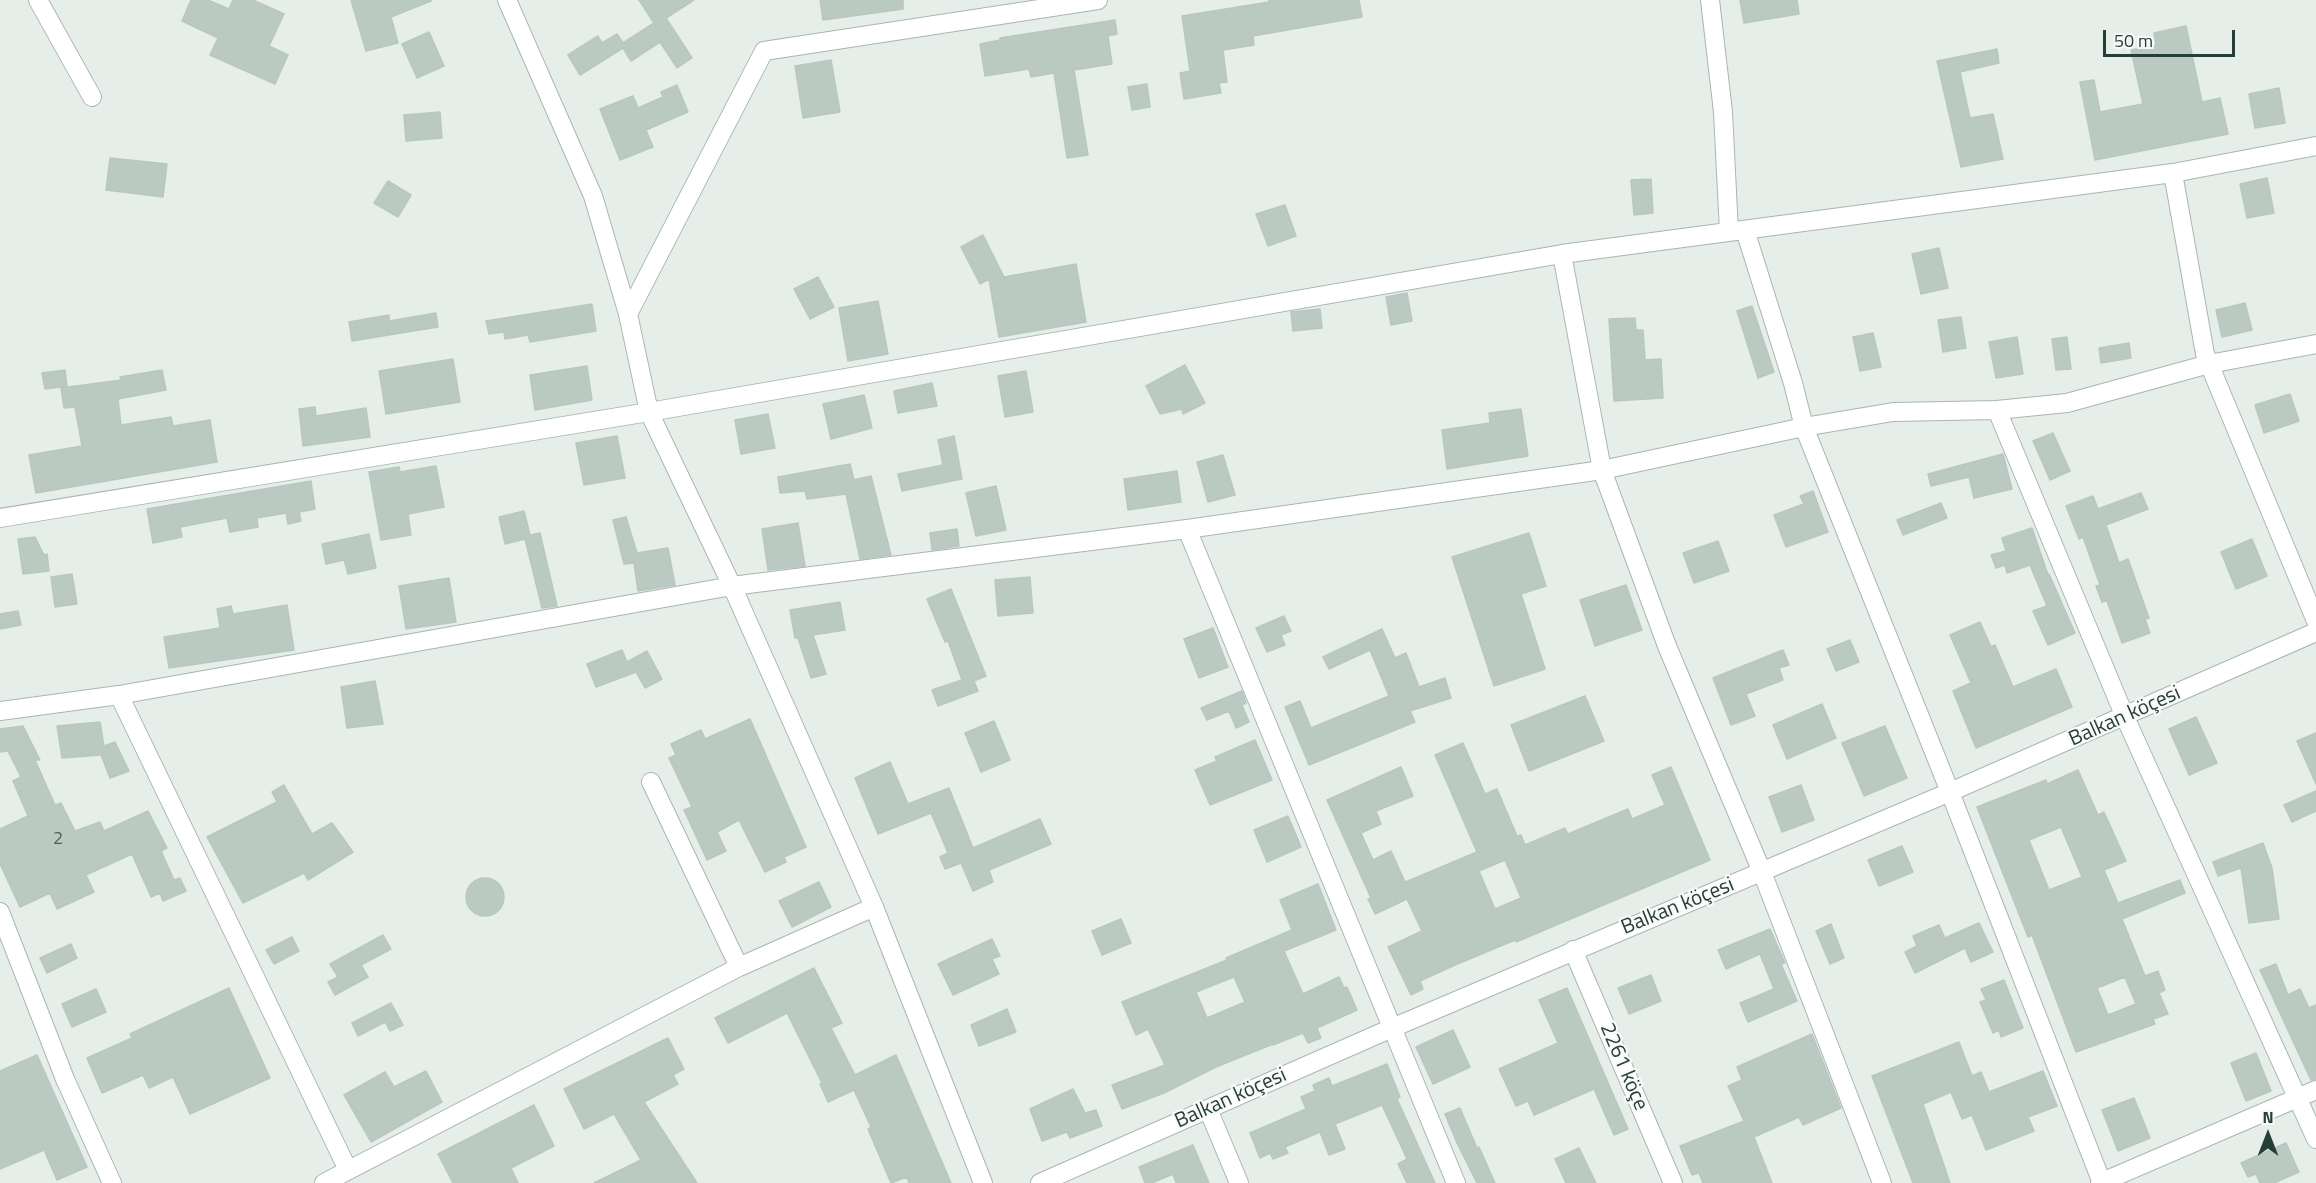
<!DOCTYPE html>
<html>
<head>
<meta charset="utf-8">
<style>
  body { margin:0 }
  #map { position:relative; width:2316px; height:1183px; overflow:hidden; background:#e6eeea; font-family:"Titillium Web",sans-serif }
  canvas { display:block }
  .north { position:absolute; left:2238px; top:1105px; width:60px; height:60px; -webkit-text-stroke:4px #f7faf8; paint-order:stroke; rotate:0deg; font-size:16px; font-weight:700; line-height:24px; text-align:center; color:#263f36 }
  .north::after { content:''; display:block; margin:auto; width:21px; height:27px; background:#263f36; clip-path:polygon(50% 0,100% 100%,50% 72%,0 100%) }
  .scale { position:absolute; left:2103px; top:30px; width:132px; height:27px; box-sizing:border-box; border:3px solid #263f36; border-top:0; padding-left:8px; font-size:18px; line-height:21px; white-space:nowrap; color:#263f36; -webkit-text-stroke:4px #f7faf8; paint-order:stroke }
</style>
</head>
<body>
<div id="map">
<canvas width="2316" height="1183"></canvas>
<div class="north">N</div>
<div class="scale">50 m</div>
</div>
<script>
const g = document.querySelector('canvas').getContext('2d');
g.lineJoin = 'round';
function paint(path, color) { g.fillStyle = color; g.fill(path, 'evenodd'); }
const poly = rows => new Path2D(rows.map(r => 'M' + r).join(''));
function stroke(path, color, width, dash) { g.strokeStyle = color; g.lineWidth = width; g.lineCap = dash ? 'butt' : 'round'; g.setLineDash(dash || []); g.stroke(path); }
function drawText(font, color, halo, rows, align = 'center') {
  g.font = font + ' "Titillium Web",sans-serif'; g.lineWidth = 4.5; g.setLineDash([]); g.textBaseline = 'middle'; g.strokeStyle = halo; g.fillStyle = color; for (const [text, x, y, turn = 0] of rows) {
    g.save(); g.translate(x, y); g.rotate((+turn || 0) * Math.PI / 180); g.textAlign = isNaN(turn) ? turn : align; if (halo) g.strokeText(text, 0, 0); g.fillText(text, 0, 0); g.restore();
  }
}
const building = poly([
  [191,0,208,0,229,9,233,0,253,0,284,14,269,46,288,55,275,84,210,55,218,38,182,21,191,0],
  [351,0,431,0,431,1,391,17,398,43,366,51,351,0],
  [639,0,694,0,666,18,692,58,677,68,660,42,631,61,623,48,580,75,568,55,598,36,602,43,617,34,623,43,654,23,639,0],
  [820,0,903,0,903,9,823,20,820,0],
  [1269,0,1359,0,1362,17,1253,36,1254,45,1223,50,1227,82,1219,83,1221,93,1184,99,1180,73,1190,71,1182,16,1269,2,1269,0],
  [1740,0,1797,0,1799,14,1744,23,1740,0],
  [1115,20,1117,34,1108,36,1112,64,1074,70,1088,155,1067,158,1054,73,1031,77,1029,69,985,76,980,44,1000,40,1000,38,1115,20],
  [2186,26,2202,102,2220,98,2228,134,2095,160,2080,82,2094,80,2100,112,2143,104,2131,50,2156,45,2154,33,2186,26],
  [429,32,444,66,417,78,402,44,429,32],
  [1997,49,1999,63,1960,72,1970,118,1993,114,2003,159,1961,167,1937,61,1997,49],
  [831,60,840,112,803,118,795,66,831,60],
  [1147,84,1150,107,1132,110,1128,87,1147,84],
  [677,85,688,112,646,130,653,147,620,160,600,109,633,96,638,108,663,97,661,92,677,85],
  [2279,88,2285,123,2255,128,2249,94,2279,88],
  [440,112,442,138,406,141,404,115,440,112],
  [110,158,167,164,163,197,106,190,110,158],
  [2267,178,2274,213,2247,218,2240,184,2267,178],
  [1651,179,1653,213,1634,215,1631,180,1651,179],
  [388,181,411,195,398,217,374,203,388,181],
  [1285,205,1296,236,1268,246,1256,214,1285,205],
  [983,235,1004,277,1076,264,1086,322,999,337,989,279,980,284,961,247,983,235],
  [1939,248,1948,288,1921,294,1912,254,1939,248],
  [818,277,834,307,810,319,794,289,818,277],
  [1407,293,1412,321,1391,325,1386,297,1407,293],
  [878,301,888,354,848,361,839,308,878,301],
  [2245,303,2252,330,2222,337,2216,310,2245,303],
  [592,304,596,331,530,342,528,335,505,339,504,332,489,334,486,321,592,304],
  [1752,306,1774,372,1758,378,1737,311,1752,306],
  [1320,309,1322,328,1293,331,1291,312,1320,309],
  [436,313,438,327,352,341,349,322,389,315,389,321,436,313],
  [1961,317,1966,348,1943,352,1938,320,1961,317],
  [1635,318,1636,330,1643,330,1645,360,1661,359,1663,398,1614,401,1609,319,1635,318],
  [1873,333,1881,367,1860,371,1853,337,1873,333],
  [2017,337,2023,374,1996,378,1989,342,2017,337],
  [2067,337,2071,369,2056,370,2052,339,2067,337],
  [2129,343,2131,358,2101,363,2099,348,2129,343],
  [453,359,460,402,386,414,379,371,453,359],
  [1185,365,1205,403,1183,414,1182,409,1160,414,1146,386,1185,365],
  [587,366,592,400,535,410,530,375,587,366],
  [65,370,67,386,45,389,42,373,65,370],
  [162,370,166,390,118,399,121,425,171,417,173,426,210,420,217,462,36,493,29,455,82,446,75,407,64,408,61,388,121,380,120,377,162,370],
  [1026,371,1033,412,1005,417,998,376,1026,371],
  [932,383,937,406,898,413,894,391,932,383],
  [2290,394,2299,421,2264,433,2255,405,2290,394],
  [864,395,872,428,831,439,823,404,864,395],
  [315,407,316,416,366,408,370,437,303,446,299,409,315,407],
  [1521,409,1528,456,1447,469,1442,430,1490,423,1489,413,1521,409],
  [768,414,775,448,741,454,735,420,768,414],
  [2053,433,2070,471,2050,480,2033,441,2053,433],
  [617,436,625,478,584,485,576,443,617,436],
  [954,436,962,479,902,491,898,474,943,465,938,440,954,436],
  [2003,454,2012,489,1974,498,1969,477,1931,486,1928,474,2003,454],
  [1223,455,1235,495,1208,502,1197,462,1223,455],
  [850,464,854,480,871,476,891,555,860,559,846,494,807,499,805,491,780,493,778,477,850,464],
  [436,466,444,507,408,514,411,535,381,540,369,472,399,467,400,472,436,466],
  [1177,471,1181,502,1128,510,1124,479,1177,471],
  [311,481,315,509,299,512,301,521,288,524,286,513,257,518,258,527,230,532,227,518,180,527,182,537,153,543,147,509,311,481],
  [996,486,1006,530,976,536,966,493,996,486],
  [1813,491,1828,532,1786,547,1774,515,1804,504,1800,496,1813,491],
  [2141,493,2148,509,2106,525,2119,563,2128,559,2149,618,2145,619,2150,633,2122,643,2107,601,2102,602,2096,586,2100,585,2083,537,2079,539,2066,506,2093,496,2098,509,2141,493],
  [1941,503,1947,518,1903,535,1897,520,1941,503],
  [524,511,530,535,540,533,557,606,542,608,525,539,505,544,499,517,524,511],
  [626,517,637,553,668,548,675,585,638,591,634,563,624,564,613,520,626,517],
  [798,523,805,566,768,570,762,529,798,523],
  [2032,528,2048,575,2049,574,2075,633,2048,645,2033,611,2047,606,2030,565,2007,573,2005,565,1996,568,1991,555,2006,551,2002,538,2032,528],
  [957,529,959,546,932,550,930,533,957,529],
  [1529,533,1546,586,1521,594,1545,669,1494,686,1452,557,1529,533],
  [369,534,376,568,348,574,344,560,326,564,322,544,369,534],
  [35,537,44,555,47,554,49,571,23,574,18,539,35,537],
  [2252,539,2267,576,2236,589,2221,552,2252,539],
  [1718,541,1729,571,1694,583,1683,553,1718,541],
  [72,574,77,604,55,607,51,577,72,574],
  [1030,577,1033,613,998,616,995,580,1030,577],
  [449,578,456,622,406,629,399,586,449,578],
  [1626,585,1642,630,1595,646,1580,600,1626,585],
  [951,589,986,676,974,681,978,691,938,706,932,690,962,680,948,641,945,642,927,599,951,589],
  [840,602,845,630,813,635,826,674,811,678,798,638,795,638,790,610,840,602],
  [287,605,294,650,169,668,164,637,220,628,217,609,231,606,233,614,287,605],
  [18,611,21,625,0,629,0,614,18,611],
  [1284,616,1291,631,1281,635,1285,645,1267,652,1256,628,1284,616],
  [1980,622,1991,647,1995,645,2013,687,2056,669,2072,707,1976,748,1953,691,1971,683,1950,635,1980,622],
  [1213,628,1228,667,1199,678,1184,639,1213,628],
  [1382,629,1395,658,1406,653,1419,687,1445,678,1451,698,1410,711,1415,722,1309,765,1285,707,1300,701,1311,728,1389,696,1370,650,1329,669,1323,657,1382,629],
  [1850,640,1859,662,1836,671,1827,649,1850,640],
  [622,650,627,662,647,651,662,679,645,688,636,672,596,687,587,664,622,650],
  [1783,650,1789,665,1779,668,1783,680,1746,694,1755,716,1731,725,1713,678,1783,650],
  [375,681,383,724,347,728,341,687,375,681],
  [1242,691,1246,703,1242,705,1249,722,1236,728,1229,711,1207,720,1201,708,1242,691],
  [1585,696,1604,741,1529,771,1511,725,1585,696],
  [1822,704,1836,738,1787,759,1773,725,1822,704],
  [2196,717,2217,763,2189,775,2169,729,2196,717],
  [750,719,806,847,784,857,786,862,765,872,739,820,717,832,726,851,707,860,684,810,692,807,669,758,676,755,671,744,701,730,705,739,750,719],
  [994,721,1010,760,981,772,965,733,994,721],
  [100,722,104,746,115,742,129,771,110,778,101,755,62,758,57,726,100,722],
  [23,726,40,760,35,760,55,805,61,803,75,831,100,822,104,831,148,811,167,848,161,851,174,880,180,878,186,891,163,901,160,893,151,897,132,854,86,875,94,892,57,909,50,893,20,907,0,864,0,829,28,816,13,781,21,777,8,751,0,752,0,729,23,726],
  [1885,726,1907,778,1864,796,1842,743,1885,726],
  [2316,733,2316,784,2297,741,2316,733],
  [1255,740,1272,780,1210,805,1195,770,1217,761,1215,757,1255,740],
  [1463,743,1485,794,1497,789,1517,836,1521,835,1525,845,1565,828,1568,834,1628,809,1632,819,1665,805,1652,775,1671,767,1710,860,1516,942,1515,940,1455,965,1420,981,1423,989,1411,995,1388,947,1422,931,1407,899,1375,914,1368,899,1371,898,1327,800,1401,767,1413,796,1376,811,1381,824,1361,833,1373,860,1391,851,1405,882,1415,878,1477,852,1435,755,1463,743],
  [1505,860,1521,898,1495,909,1479,871,1505,860],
  [890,762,908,804,949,788,973,848,1040,819,1051,844,989,870,993,882,973,891,961,863,945,869,940,857,948,853,931,813,878,834,855,778,890,762],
  [2078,770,2098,815,2104,812,2126,861,2104,870,2118,903,2180,880,2185,893,2122,919,2145,976,2158,971,2165,990,2159,993,2168,1014,2153,1019,2155,1024,2076,1052,2032,935,2028,937,1977,807,2046,780,2047,784,2078,770],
  [2061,827,2082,877,2049,890,2029,840,2061,827],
  [2125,977,2136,1004,2108,1015,2097,988,2125,977],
  [284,785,312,834,332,823,353,852,308,880,304,873,243,903,207,837,277,802,272,792,284,785],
  [1801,785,1814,820,1782,832,1769,797,1801,785],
  [2316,791,2316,811,2292,822,2284,805,2316,791],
  [1288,816,1301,847,1267,862,1254,830,1288,816],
  [2263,843,2272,868,2279,919,2249,923,2241,868,2218,876,2213,862,2263,843],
  [1902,846,1913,872,1879,886,1868,860,1902,846],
  '466 897a19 19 0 1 1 38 0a19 19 0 1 1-38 0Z',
  [819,882,831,907,792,927,779,901,819,882],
  [1318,884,1336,930,1284,951,1303,994,1339,977,1344,988,1347,987,1357,1010,1317,1028,1321,1038,1308,1043,1303,1033,1273,1045,1273,1044,1216,1067,1164,1093,1122,1109,1112,1085,1165,1065,1148,1029,1136,1035,1122,1002,1227,960,1226,958,1292,930,1280,900,1318,884],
  [1234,977,1245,1002,1207,1018,1196,992,1234,977],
  [1121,919,1131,943,1102,955,1092,931,1121,919],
  [1979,923,1993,952,1971,962,1965,948,1915,973,1905,952,1917,946,1913,936,1939,925,1945,938,1979,923],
  [1831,924,1844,958,1830,964,1816,931,1831,924],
  [1770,929,1785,963,1781,964,1797,1001,1748,1022,1740,1003,1774,989,1760,954,1726,969,1718,950,1770,929],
  [383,935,391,949,361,965,368,977,335,995,328,982,338,977,330,964,383,935],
  [292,937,299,951,274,964,266,950,292,937],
  [992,939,1000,956,992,959,999,974,953,995,938,964,992,939],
  [71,944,77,958,47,973,40,958,71,944],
  [2276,964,2288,995,2300,989,2309,1008,2316,1005,2316,1079,2311,1080,2260,970,2276,964],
  [814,968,842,1023,831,1028,855,1075,896,1055,951,1183,909,1183,907,1177,891,1183,868,1129,871,1127,854,1090,828,1102,820,1084,822,1083,787,1013,728,1043,715,1018,814,968],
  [1651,975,1661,1001,1629,1014,1618,988,1651,975],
  [2004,980,2023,1028,2001,1037,1999,1030,1993,1033,1980,1002,1986,1000,1981,989,2004,980],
  [229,988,270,1078,190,1114,173,1077,149,1088,143,1075,102,1093,87,1058,132,1038,130,1034,229,988],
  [1567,988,1628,1129,1614,1135,1594,1089,1534,1115,1528,1101,1516,1106,1499,1069,1558,1043,1539,1000,1567,988],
  [96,989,106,1012,72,1027,62,1004,96,989],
  [391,1003,403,1025,390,1031,385,1022,358,1036,352,1023,391,1003],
  [1007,1009,1016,1032,979,1046,971,1025,1007,1009],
  [1453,1030,1470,1067,1433,1084,1416,1047,1453,1030],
  [1812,1034,1841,1108,1803,1125,1799,1117,1754,1137,1772,1183,1703,1183,1699,1173,1692,1175,1680,1146,1744,1121,1728,1086,1742,1080,1737,1067,1812,1034],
  [668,1038,684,1069,673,1075,678,1084,644,1102,697,1183,594,1183,641,1160,614,1114,584,1129,564,1089,668,1038],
  [1959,1042,1972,1076,1981,1072,1989,1092,2043,1071,2057,1106,2028,1117,2034,1131,1986,1150,1972,1115,1962,1119,1951,1092,1923,1104,1950,1183,1913,1183,1872,1076,1959,1042],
  [2256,1053,2271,1091,2246,1101,2231,1063,2256,1053],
  [37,1055,87,1167,57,1180,44,1150,0,1169,0,1071,37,1055],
  [1387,1064,1400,1097,1397,1099,1435,1183,1407,1183,1398,1164,1407,1159,1382,1105,1335,1124,1345,1149,1329,1155,1320,1132,1285,1147,1288,1153,1273,1159,1270,1153,1260,1158,1250,1133,1306,1109,1301,1097,1315,1091,1313,1085,1329,1078,1332,1086,1387,1064],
  [426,1071,442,1102,371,1142,344,1095,385,1072,394,1087,426,1071],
  [1073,1089,1085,1113,1096,1110,1102,1126,1070,1138,1067,1132,1042,1141,1030,1109,1073,1089],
  [2134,1098,2150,1138,2118,1151,2102,1110,2134,1098],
  [534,1105,554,1146,511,1168,518,1183,453,1183,438,1154,534,1105],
  [1460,1108,1477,1148,1479,1147,1495,1183,1477,1183,1457,1143,1445,1114,1460,1108],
  [2286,1143,2299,1172,2274,1183,2260,1183,2256,1174,2248,1177,2241,1163,2286,1143],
  [1193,1145,1209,1183,1176,1183,1173,1174,1152,1183,1145,1183,1139,1167,1193,1145],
  [1579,1148,1596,1183,1566,1183,1555,1159,1579,1148]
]);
const minor = poly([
  [38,0,92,97],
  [507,0,593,196,628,314],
  [1710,0,1723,112,1729,232],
  [2316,146,2173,173,2205,354,2316,621],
  [1745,230,1793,383,1804,427,1950,792,2102,1183],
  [1562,254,1602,470,1667,646,1762,872,1882,1183],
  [1997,410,2125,717,2316,1139],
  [0,518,649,412,1562,254,2173,173],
  [1187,529,1456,1183],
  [119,695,348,1170],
  [0,711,119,695,732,586,1187,529,1602,470,1804,427,1893,412,1997,410,2067,403,2209,364,2316,344],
  [651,782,739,967],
  [874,907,732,586,649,412,628,314,764,51,1098,0],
  [0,912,65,1079,112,1183],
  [1573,950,1673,1183],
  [1208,1109,1239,1183],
  [324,1183,739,967,874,907,983,1183],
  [1040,1183,1392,1028,1950,792,2316,632],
  [2100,1183,2316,1090]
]);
const numberNames = [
  ["2",58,840]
];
const streetNames = [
  ["Balkan köçesi",2125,717,-24],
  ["Balkan köçesi",1678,907,-22],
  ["2261 köçe",1623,1067,67],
  ["Balkan köçesi",1231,1099,-24]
];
paint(building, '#bbc9c3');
stroke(building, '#b9c7c0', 1.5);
stroke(minor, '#a9b6b0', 20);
stroke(minor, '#fff', 18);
drawText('18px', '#4b6259', null, numberNames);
drawText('21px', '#263f36', '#f7faf8', streetNames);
</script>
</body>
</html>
